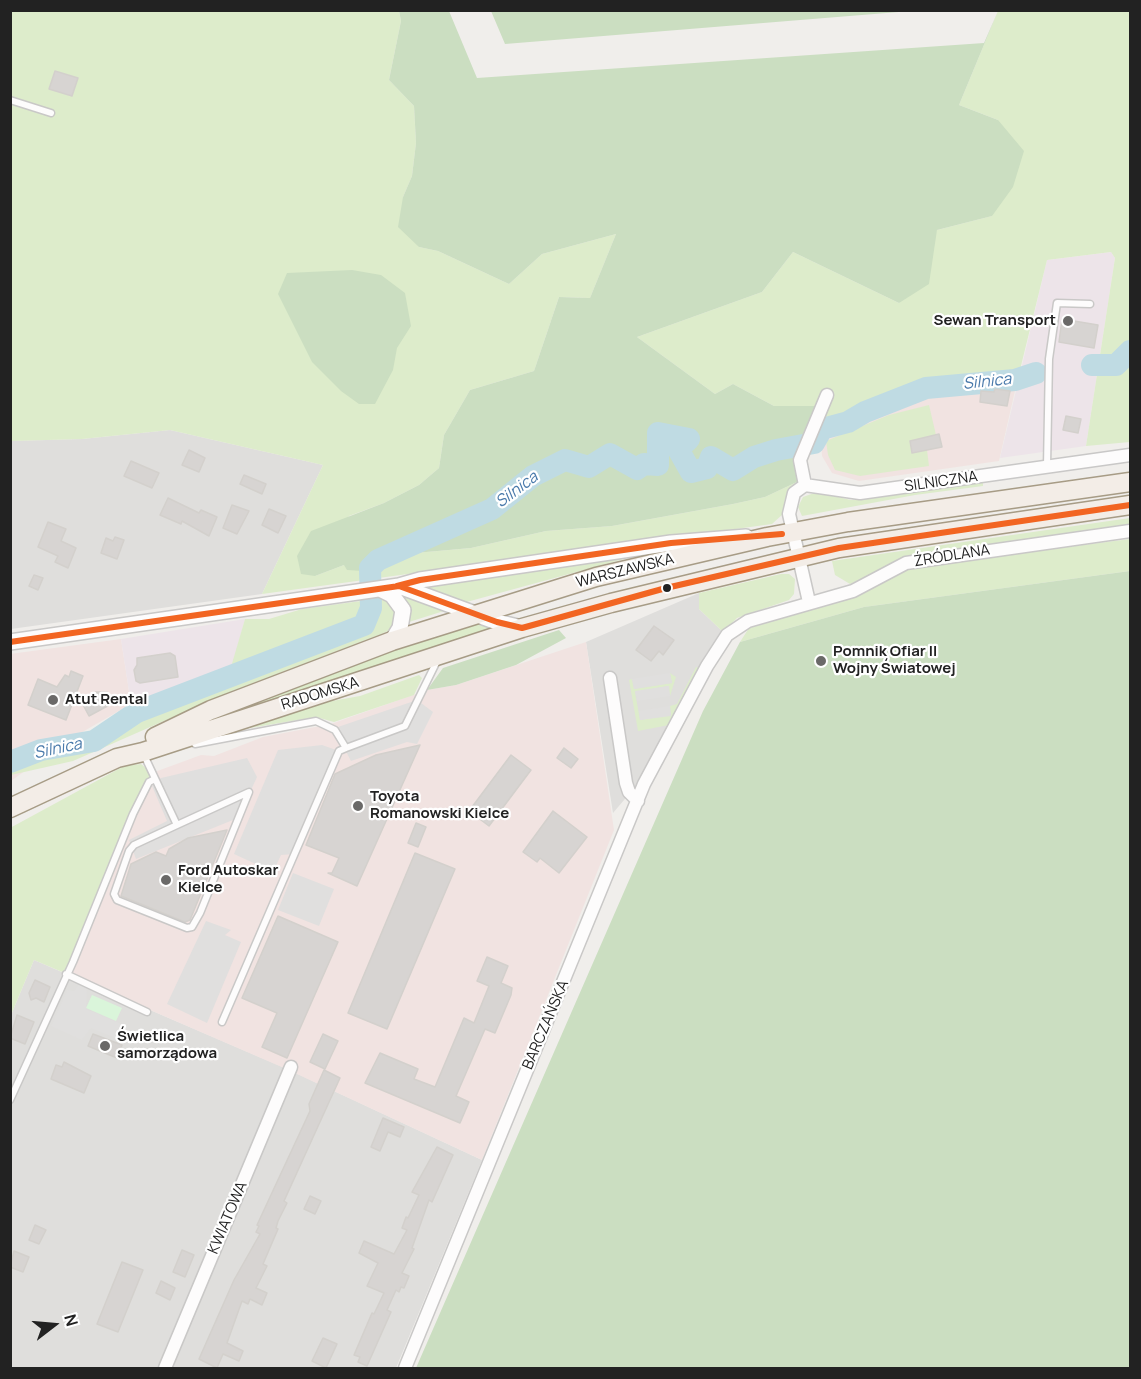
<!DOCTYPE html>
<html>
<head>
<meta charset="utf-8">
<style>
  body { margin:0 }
  #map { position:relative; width:1141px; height:1379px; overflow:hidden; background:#f0eeeb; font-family:Manrope,sans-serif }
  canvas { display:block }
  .frame { position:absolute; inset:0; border:12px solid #222; pointer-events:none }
  .north { position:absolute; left:24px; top:1295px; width:60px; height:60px; -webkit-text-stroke:4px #fff; paint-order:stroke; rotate:74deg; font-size:16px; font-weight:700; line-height:24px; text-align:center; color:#222 }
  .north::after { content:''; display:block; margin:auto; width:21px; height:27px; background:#222; clip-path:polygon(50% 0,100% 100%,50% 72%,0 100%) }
</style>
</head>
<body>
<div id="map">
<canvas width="1141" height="1379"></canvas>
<div class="frame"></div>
<div class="north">N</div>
</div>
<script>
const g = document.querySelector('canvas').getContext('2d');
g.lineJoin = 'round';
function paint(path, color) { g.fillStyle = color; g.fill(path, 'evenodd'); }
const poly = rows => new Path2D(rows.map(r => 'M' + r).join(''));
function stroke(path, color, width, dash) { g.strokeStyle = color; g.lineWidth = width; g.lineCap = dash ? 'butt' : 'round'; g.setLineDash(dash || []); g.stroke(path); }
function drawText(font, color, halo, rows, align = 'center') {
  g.font = font + ' Manrope,sans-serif'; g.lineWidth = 4.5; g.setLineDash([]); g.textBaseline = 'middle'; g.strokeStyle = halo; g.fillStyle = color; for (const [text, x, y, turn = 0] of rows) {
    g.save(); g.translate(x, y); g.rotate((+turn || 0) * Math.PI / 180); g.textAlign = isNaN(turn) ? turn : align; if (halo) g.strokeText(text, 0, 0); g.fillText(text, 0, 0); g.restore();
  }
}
const residential = poly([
  [170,430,323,465,262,594,11,629,10,441,82,439],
  [699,593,699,609,723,632,706,654,641,780,613,813,586,642],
  [34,960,285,1068,482,1160,396,1368,11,1368,11,1015]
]);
const commercial = poly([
  [1017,382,999,461,859,481,832,473,822,456,821,439,925,399,966,389],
  [121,639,131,704,65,742,11,781,10,654],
  [586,642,614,830,482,1160,284,1068,67,974,152,773,201,755,214,756,263,737,331,724,427,690,456,685]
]);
const industrial = poly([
  [1111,252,1115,258,1086,446,1000,458,1047,260],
  [245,619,232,667,137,706,131,704,121,639]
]);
const grass = poly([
  [10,11,399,11,401,21,389,80,414,106,416,143,412,176,403,197,419,247,438,251,509,284,542,254,616,234,590,298,559,297,534,371,470,390,444,435,439,468,419,485,384,503,349,516,315,576,344,565,384,561,404,554,471,548,546,531,612,526,733,504,765,497,799,481,785,499,783,514,772,524,262,594,323,465,170,430,82,439,11,441],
  [998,11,1130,11,1130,442,1086,446,1115,258,1111,252,1047,260,1017,382,966,389,925,399,821,439,810,437,824,406,774,406,733,384,715,394,637,337,762,292,793,252,899,303,937,230,992,216,998,120,959,105],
  [929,405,936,435,927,450,929,466,860,476,835,470,828,455,826,441,889,415],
  [983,482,983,486,915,495,802,516,798,507,803,497,817,492,851,500],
  [1130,518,1130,525,905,558,850,584,835,575,832,561],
  [1130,539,1130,571,864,607,740,642,749,628,855,597,910,567],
  [621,557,624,559,463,603,420,587],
  [781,574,789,574,795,579,794,594,789,600,737,618,723,632,699,609,699,593],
  [404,597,414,598,447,610,409,622,411,614],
  [383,598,394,608,396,618,388,631,381,634,232,691,73,761,11,775,11,760,60,741,84,737,112,724,137,706,231,667,245,619,269,619,302,609],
  [473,623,494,628,234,714,233,712,387,652],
  [696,667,699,668,669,725,638,731,629,680,632,679,634,689,672,683,670,673,676,677,670,696,668,686,635,692,640,720,671,715,670,706,677,704],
  [419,675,422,678,414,695,334,722,316,717,232,731,315,704,360,696],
  [141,764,152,773,67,974,34,960,11,1015,10,828,124,766]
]);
const forest = poly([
  [399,11,449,11,477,78,984,43,998,11,959,105,998,120,1024,151,1013,187,992,216,937,230,929,284,899,303,793,252,762,292,637,337,715,394,733,384,774,406,824,406,799,481,765,497,733,504,612,526,546,531,471,548,404,554,363,571,347,570,344,565,315,576,301,574,297,556,311,531,384,503,419,485,439,468,444,435,470,390,534,371,559,297,590,298,616,234,542,254,509,284,438,251,419,247,398,227,403,197,412,176,416,143,414,106,389,80,401,21],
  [491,11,911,11,505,44],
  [352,270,381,275,405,293,411,326,397,348,393,370,375,404,359,404,341,391,312,362,278,294,287,273],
  [1130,571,1130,1368,416,1368,703,711,740,642,864,607],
  [559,630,566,638,516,665,456,685,427,690,443,668]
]);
const park = poly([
  [92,995,122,1008,116,1021,86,1008]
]);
const parking = poly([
  [670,673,672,683,634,689,632,679],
  [669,686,670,696,637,701,635,691],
  [417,700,433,712,417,744,407,742,351,761,335,730,338,727],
  [670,706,671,716,640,720,639,711],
  [322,745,339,751,294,854,281,855,273,872,234,854,278,750],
  [247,758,257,777,238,818,136,859,129,840,167,821,152,786,161,778],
  [293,873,334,889,319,926,278,910],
  [206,921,231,930,225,935,241,942,207,1023,167,1004],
  [78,985,87,988,86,1009,126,1026,121,1040,91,1028,82,1040,51,1026,67,990,74,991]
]);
const river = poly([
  [1092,365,1116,365,1130,351],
  [10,762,41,750,94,741,137,712,364,625,371,608,370,568,378,560,492,509,533,476,565,460,589,467,610,454,637,469,644,464,658,465,658,433,689,439,678,449,691,472,707,468,711,457,733,470,754,457,776,450,814,443,822,429,848,422,865,412,926,388,1015,380,1036,373]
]);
const building = poly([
  [55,71,78,78,72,96,49,89,55,71],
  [1062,319,1098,325,1094,348,1059,342,1062,319],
  [995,389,1010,391,1007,406,980,402,981,391,994,392,995,389],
  [1066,416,1081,419,1078,433,1063,430,1066,416],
  [939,434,942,447,912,453,910,441,939,434],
  [189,450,205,458,199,472,182,465,189,450],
  [131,461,159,473,152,488,124,476,131,461],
  [244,475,266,484,262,494,240,484,244,475],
  [168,498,199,513,201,510,217,517,209,536,182,521,181,524,160,515,168,498],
  [232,505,249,511,237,534,223,528,232,505],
  [269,509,286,516,278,533,262,525,269,509],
  [48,522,66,529,61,541,76,548,68,568,55,562,58,556,38,547,48,522],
  [115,537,124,540,117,559,101,553,106,538,113,541,115,537],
  [34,575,43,578,38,590,29,586,34,575],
  [654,626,674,640,663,655,659,651,651,661,636,650,654,626],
  [170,653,175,656,178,677,140,683,136,681,134,670,137,665,137,658,170,653],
  [71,671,83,676,66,720,28,705,38,679,57,687,65,675,69,677,71,671],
  [96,692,107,692,113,703,89,716,81,701,96,692],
  [420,745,357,886,328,873,332,873,339,858,306,845,335,774,376,755,420,745],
  [564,748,578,759,571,768,557,758,564,748],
  [511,755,531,770,489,826,469,811,511,755],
  [553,811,587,837,559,873,540,858,537,862,523,852,553,811],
  [416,823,426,827,418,847,408,843,416,823],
  [227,830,190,920,185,922,121,896,131,864,156,852,166,856,169,849,188,838,227,830],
  [415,853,455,869,387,1029,348,1013,415,853],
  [278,916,338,942,287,1058,262,1047,277,1013,242,998,278,916],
  [487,957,508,966,501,983,512,988,511,995,495,1033,485,1029,456,1096,469,1102,460,1123,365,1083,380,1053,418,1069,414,1079,435,1087,464,1018,474,1023,489,986,477,981,487,957],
  [35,980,50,987,44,1002,36,998,31,1000,29,993,35,980],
  [17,1015,34,1022,25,1044,10,1038,17,1015],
  [93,1034,122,1045,117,1058,88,1046,93,1034],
  [323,1034,338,1041,325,1069,310,1062,323,1034],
  [64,1062,91,1076,84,1093,51,1079,56,1065,62,1067,64,1062],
  [324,1070,340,1078,284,1201,287,1203,278,1221,276,1228,278,1229,263,1264,267,1266,256,1288,267,1293,262,1305,250,1299,248,1304,242,1301,227,1343,243,1351,239,1361,223,1354,217,1368,199,1359,234,1280,260,1234,256,1232,259,1226,257,1225,310,1111,309,1104,324,1070],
  [383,1118,404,1127,400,1137,388,1132,380,1151,371,1147,383,1118],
  [437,1147,453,1155,432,1202,429,1200,412,1248,414,1249,402,1273,409,1276,404,1288,401,1287,399,1292,396,1290,387,1310,391,1312,367,1366,358,1362,360,1357,354,1355,372,1313,374,1314,384,1293,367,1286,378,1263,359,1253,364,1241,394,1254,407,1230,402,1228,406,1217,408,1218,419,1195,412,1192,437,1147],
  [310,1196,321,1201,315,1214,304,1209,310,1196],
  [35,1225,46,1230,39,1244,29,1240,35,1225],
  [182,1250,194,1255,185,1277,173,1272,182,1250],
  [14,1251,29,1257,23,1272,10,1267,14,1251],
  [122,1262,143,1270,118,1332,97,1324,122,1262],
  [161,1281,175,1288,170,1300,156,1293,161,1281],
  [323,1338,337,1344,326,1368,312,1361,323,1338]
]);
const service = poly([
  [10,100,51,113],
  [1047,466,1049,359,1057,303,1090,304],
  [195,744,316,721,335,730,346,748,405,726,437,661],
  [143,753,177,825,249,792,200,913,192,927,187,928,117,900,114,894,129,851,134,845,177,825],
  [66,974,147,1012],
  [222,1022,339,751,346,748],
  [10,1100,73,962,133,814,149,782,155,779]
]);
const minor = poly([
  [805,485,800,460,827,395],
  [809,602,789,514,794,493,805,485,860,493,1130,455],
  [610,678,626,783,629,792,638,801],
  [165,1368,291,1067],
  [405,1368,644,784,707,666,727,635,748,621,853,591,906,563,1130,531]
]);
const tertiary = poly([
  [399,586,497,622,522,628],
  [380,589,392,595,403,610,400,628,392,641],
  [10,642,399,586,420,580,671,543,746,537]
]);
const primary = poly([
  [155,737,211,710,392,641,596,577,767,537,848,522,1130,482],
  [10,808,117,758,143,752,522,628,611,603,839,548,1130,505]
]);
const bus1 = poly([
  [397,586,420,580,671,543,782,534],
  [10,642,399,586,497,622,522,628,666,588,839,548,1130,505]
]);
const markers = [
  [1068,321,6,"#6a6968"],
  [667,588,5,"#222"],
  [821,661,6,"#6a6968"],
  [53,700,6,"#6a6968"],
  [358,806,6,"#6a6968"],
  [166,880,6,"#6a6968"],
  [105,1046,6,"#6a6968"]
];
const poiNames = [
  ["Sewan Transport",1056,321,"right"],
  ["Pomnik Ofiar II",833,652],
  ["Wojny Światowej",833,669],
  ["Atut Rental",65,700],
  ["Toyota",370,797],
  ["Romanowski Kielce",370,814],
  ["Ford Autoskar",178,871],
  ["Kielce",178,888],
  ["Świetlica",117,1037],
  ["samorządowa",117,1054]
];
const streetNames = [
  ["SILNICZNA",941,482,-8],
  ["ŹRÓDLANA",952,556,-9],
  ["WARSZAWSKA",625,571,-14],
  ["RADOMSKA",320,694,-17],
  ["BARCZAŃSKA",546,1025,-67],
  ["KWIATOWA",228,1218,-67]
];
const waterNames = [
  ["Silnica",987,382,-6],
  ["Silnica",517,490,-37],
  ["Silnica",58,749,-12]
];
paint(residential, '#dfdedc');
paint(commercial, '#f1e3e1');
paint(industrial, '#ede4e9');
paint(grass, '#ddeccb');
paint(forest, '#cbdec1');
paint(park, '#daf5da');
paint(parking, '#e0dfde');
stroke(river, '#bfdbe3', 22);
paint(building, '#d7d4d2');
stroke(building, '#d3d0cc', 1.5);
stroke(service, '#c9c8c7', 9);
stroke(minor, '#c9c8c7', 15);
stroke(tertiary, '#c9c8c7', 18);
stroke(primary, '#a79c86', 21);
stroke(service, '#fdfcfc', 6);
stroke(minor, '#fdfcfc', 12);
stroke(tertiary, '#fdfcfc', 15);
stroke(primary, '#f3ede7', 18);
stroke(bus1, '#f26522', 6);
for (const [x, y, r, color] of markers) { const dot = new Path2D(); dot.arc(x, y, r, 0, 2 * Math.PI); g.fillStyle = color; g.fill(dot); stroke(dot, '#fff', 2); }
drawText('bold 15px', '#222', '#fff', poiNames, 'left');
drawText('15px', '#222', '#fff', streetNames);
drawText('italic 16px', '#4a7aab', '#fff', waterNames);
</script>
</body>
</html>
